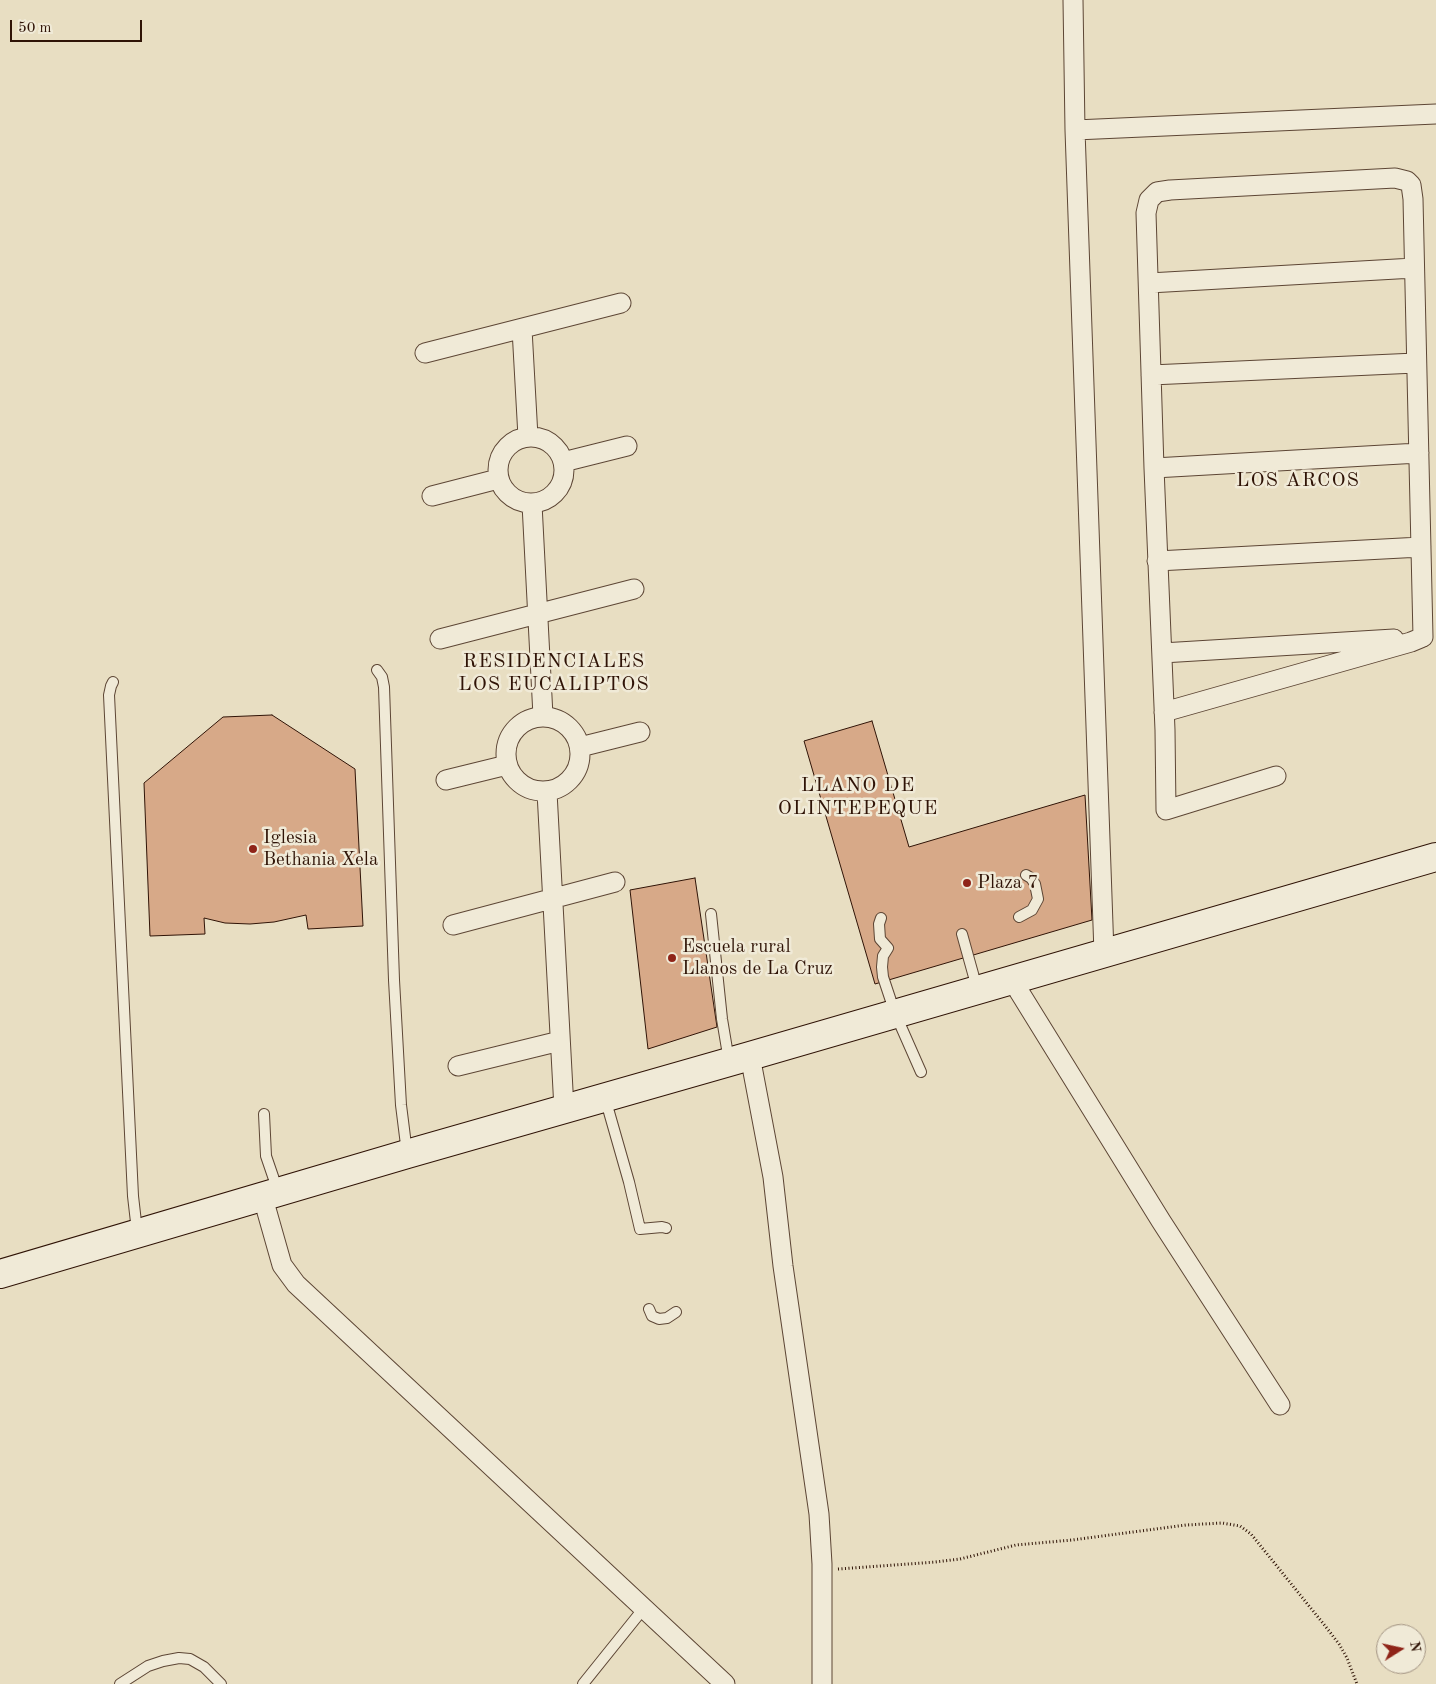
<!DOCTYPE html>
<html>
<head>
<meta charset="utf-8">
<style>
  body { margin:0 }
  #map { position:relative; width:1436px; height:1684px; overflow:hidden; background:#e8dec2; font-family:"Old Standard TT",serif }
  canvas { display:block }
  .north { position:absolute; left:1376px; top:1624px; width:50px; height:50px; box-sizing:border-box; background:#f0ead7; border:1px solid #a39483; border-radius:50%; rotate:80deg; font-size:14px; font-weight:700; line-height:20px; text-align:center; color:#2f1306 }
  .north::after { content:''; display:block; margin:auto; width:18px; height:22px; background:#8f2418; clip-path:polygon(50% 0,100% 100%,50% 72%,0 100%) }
  .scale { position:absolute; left:10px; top:20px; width:132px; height:22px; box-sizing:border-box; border:2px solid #2f1306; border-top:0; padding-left:6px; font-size:15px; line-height:18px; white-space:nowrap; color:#2f1306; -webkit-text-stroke:4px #f0ead7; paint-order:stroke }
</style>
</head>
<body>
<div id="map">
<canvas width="1436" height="1684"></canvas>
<div class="north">N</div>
<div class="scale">50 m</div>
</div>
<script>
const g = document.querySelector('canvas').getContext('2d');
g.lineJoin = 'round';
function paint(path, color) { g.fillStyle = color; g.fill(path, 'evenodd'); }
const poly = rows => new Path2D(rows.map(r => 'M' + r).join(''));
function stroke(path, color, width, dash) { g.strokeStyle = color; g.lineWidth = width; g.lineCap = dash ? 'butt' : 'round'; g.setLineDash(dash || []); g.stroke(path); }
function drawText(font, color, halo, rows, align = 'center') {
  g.font = font + ' "Old Standard TT",serif'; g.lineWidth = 5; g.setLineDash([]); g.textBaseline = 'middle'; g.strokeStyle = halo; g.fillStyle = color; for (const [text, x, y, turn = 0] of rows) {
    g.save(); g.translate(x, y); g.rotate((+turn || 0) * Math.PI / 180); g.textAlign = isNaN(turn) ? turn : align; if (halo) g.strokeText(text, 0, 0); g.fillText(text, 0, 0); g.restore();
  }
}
const building = poly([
  [272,715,355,769,363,926,308,929,306,915,274,922,250,924,225,923,204,918,205,934,150,936,144,783,223,717,272,715],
  [872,721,909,847,1085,795,1092,920,875,984,804,741,872,721],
  [695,878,717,1027,648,1049,630,890,695,878]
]);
const path = poly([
  [838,1569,935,1562,960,1559,1016,1545,1072,1540,1186,1525,1222,1523,1240,1526,1251,1534,1326,1627,1339,1644,1347,1658,1357,1684]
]);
const service = poly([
  [377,670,382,677,384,687,394,980,401,1105,407,1153],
  [113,682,111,686,109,695,133,1196,137,1231],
  [711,914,722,1019,729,1061],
  [1019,917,1032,910,1038,899,1035,884,1031,878,1026,875],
  [881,918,879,924,880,939,888,948,883,956,882,967,883,977,895,1013,921,1072],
  [962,934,977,988],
  [605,1098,629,1182,640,1229,662,1227,666,1228],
  [264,1114,266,1156,278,1191],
  [649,1309,652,1316,659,1319,667,1318,676,1312],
  [120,1684,148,1666,163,1661,179,1658,190,1659,204,1667,221,1684],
  [583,1684,644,1608]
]);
const minor = poly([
  [1073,0,1075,130,1104,953],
  [1075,130,1436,114],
  [1149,283,1414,268],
  [522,329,528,437],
  [425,353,621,303],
  [1151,375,1416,363],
  '498 470a33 33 0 1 1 66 0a33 33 0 1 1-66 0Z',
  [563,462,627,446],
  [1154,468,1419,453],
  [432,496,498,479],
  [532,504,543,716],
  [1157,561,1421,547],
  [440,639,634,589],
  [1162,653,1394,639],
  [1164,712,1411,642,1423,637],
  '506 754a37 37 0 1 1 74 0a37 37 0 1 1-74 0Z',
  [580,747,640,732],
  [1276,776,1166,810,1165,730,1154,468,1146,213,1149,200,1157,192,1170,190,1395,178,1407,181,1411,185,1413,199,1423,637],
  [446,780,507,765],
  [547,792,564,1109],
  [453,925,615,882],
  [1012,980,1161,1221,1280,1405],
  [750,1056,773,1177,783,1266,819,1514,822,1564,822,1684],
  [458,1066,560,1041],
  [263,1198,282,1265,296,1284,725,1684]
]);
const secondary = poly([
  [0,1274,407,1154,750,1056,1436,857]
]);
const markers = [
  [253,849,5,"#8f2418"],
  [967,883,5,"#8f2418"],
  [672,958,5,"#8f2418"]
];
const poiNames = [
  ["Iglesia",263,838],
  ["Bethania Xela",263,860],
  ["Plaza 7",977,883],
  ["Escuela rural",682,947],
  ["Llanos de La Cruz",682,969]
];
const neighbourhoodNames = [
  ["LOS ARCOS",1298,481],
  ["RESIDENCIALES",554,662],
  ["LOS EUCALIPTOS",554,685],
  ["LLANO DE",858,786],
  ["OLINTEPEQUE",858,809]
];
paint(building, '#d7a988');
stroke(building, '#2f1306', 1);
stroke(service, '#5d4635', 12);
stroke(minor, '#5d4635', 21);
stroke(secondary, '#2f1306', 30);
stroke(path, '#2f1306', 3, [1, 2.5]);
stroke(service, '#f0ead7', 10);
stroke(minor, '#f0ead7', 19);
stroke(secondary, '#f0ead7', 28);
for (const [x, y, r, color] of markers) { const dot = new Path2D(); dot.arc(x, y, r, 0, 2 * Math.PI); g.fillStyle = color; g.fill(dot); stroke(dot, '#f0ead7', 2); }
drawText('19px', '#2f1306', '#f0ead7', poiNames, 'left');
g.letterSpacing = '1px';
drawText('20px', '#2f1306', '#f0ead7', neighbourhoodNames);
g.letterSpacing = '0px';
</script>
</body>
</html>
